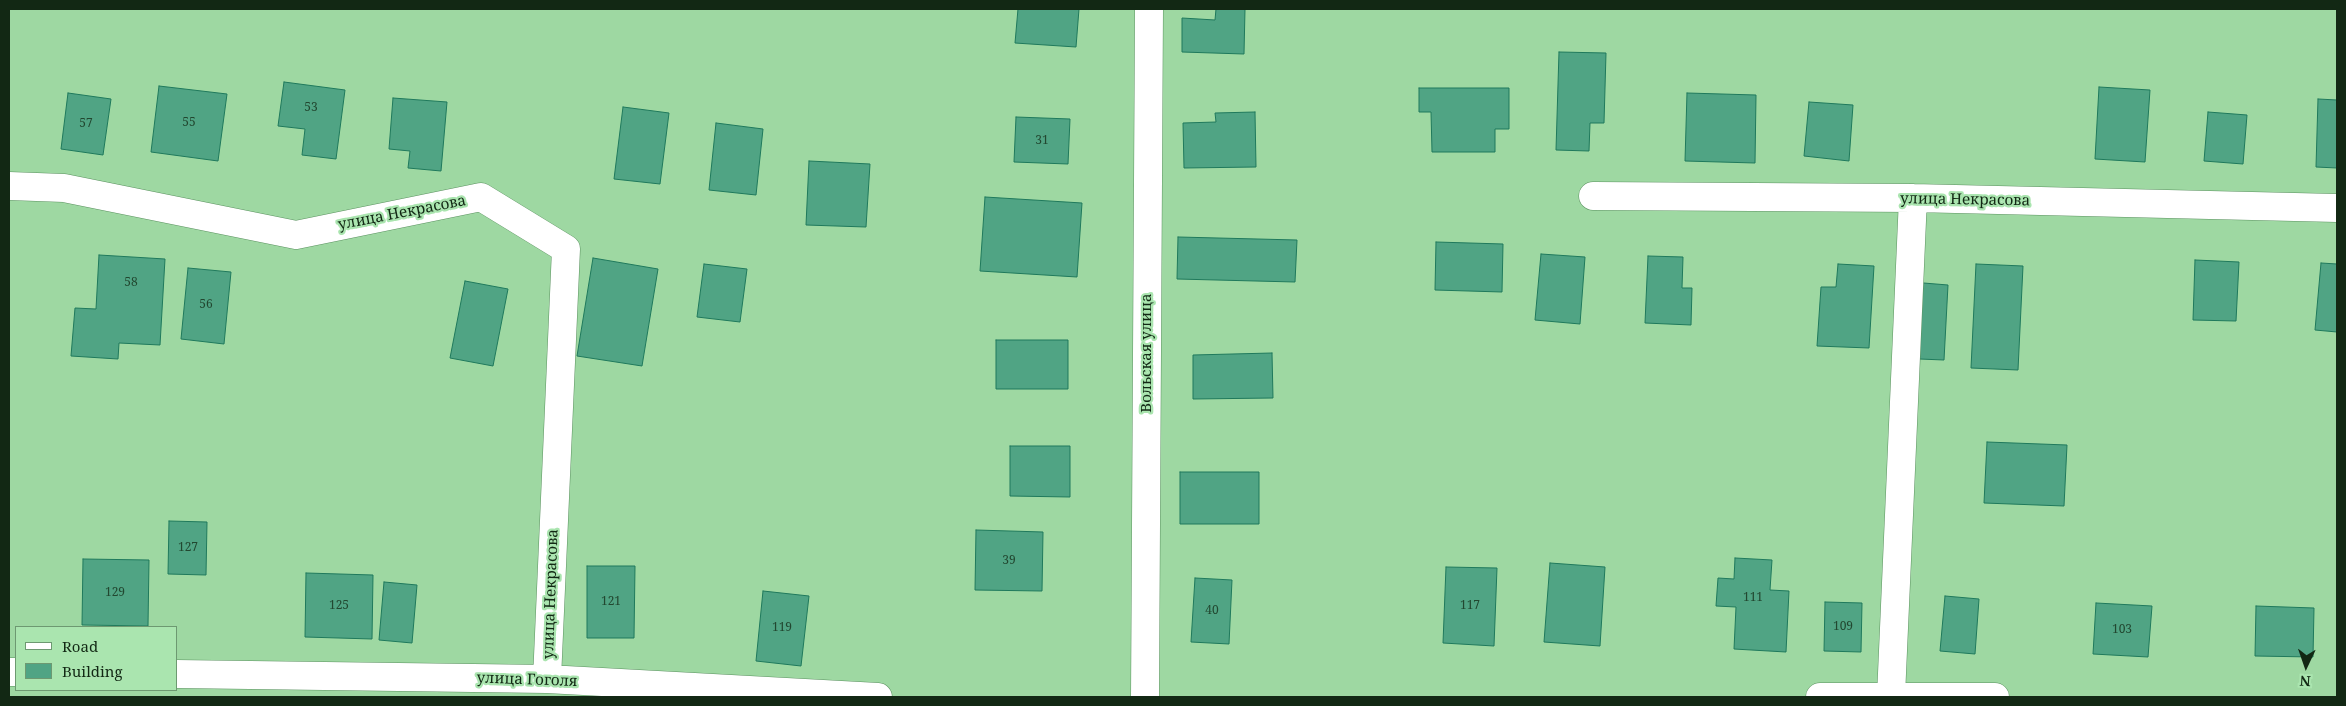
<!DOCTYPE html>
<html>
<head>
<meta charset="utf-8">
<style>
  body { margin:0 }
  #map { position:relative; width:2346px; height:706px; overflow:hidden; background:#9ed8a2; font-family:"Noto Serif",serif }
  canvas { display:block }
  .frame { position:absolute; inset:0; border:10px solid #122814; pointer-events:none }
  .legend { position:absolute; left:15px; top:626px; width:162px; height:65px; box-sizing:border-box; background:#aae5af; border:1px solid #6d9971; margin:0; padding:6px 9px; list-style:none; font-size:15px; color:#122814 }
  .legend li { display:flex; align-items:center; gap:10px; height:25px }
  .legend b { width:25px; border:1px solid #6d9971 }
  .north { position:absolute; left:2281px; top:641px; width:50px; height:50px; -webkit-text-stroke:4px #aae5af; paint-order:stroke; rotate:183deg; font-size:14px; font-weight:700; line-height:20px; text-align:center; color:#122814 }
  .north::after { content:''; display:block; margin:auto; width:18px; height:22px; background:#122814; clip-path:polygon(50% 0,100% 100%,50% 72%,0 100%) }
</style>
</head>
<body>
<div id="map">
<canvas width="2346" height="706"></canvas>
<div class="frame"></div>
<ul class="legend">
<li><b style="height:6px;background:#fff"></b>Road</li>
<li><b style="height:14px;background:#50a484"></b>Building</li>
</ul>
<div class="north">N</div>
</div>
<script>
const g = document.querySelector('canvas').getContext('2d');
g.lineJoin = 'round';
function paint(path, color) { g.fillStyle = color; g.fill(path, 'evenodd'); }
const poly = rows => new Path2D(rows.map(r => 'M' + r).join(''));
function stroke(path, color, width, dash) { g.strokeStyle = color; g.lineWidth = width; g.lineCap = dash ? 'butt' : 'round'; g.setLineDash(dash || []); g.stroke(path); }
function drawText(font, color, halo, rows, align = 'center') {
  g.font = font + ' "Noto Serif",serif'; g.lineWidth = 4.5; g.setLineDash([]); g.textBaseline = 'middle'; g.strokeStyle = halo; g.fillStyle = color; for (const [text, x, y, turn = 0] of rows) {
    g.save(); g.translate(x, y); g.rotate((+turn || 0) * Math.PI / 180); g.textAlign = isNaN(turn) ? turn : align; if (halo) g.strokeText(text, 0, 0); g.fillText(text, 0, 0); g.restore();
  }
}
const building = poly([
  [1018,9,1079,9,1076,47,1015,43,1018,9],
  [1216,9,1245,9,1244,54,1182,52,1182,18,1215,20,1216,9],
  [1559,52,1606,53,1604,123,1590,123,1589,151,1556,150,1559,52],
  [284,82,345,90,336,159,302,155,305,129,278,126,284,82],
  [159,86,227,94,218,161,151,152,159,86],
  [2099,87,2150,90,2145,162,2095,159,2099,87],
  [1419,88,1509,88,1509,129,1495,129,1495,152,1432,152,1431,112,1419,112,1419,88],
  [68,93,111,99,103,155,61,149,68,93],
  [1687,93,1756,95,1755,163,1685,161,1687,93],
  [393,98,447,102,441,171,408,168,410,151,389,149,393,98],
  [2318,99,2337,100,2337,168,2316,167,2318,99],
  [1809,102,1853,105,1849,161,1804,156,1809,102],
  [623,107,669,113,660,184,614,179,623,107],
  [1255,112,1256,167,1184,168,1183,123,1216,122,1215,113,1255,112],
  [2208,112,2247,115,2243,164,2204,161,2208,112],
  [1016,117,1070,119,1068,164,1014,162,1016,117],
  [716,123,763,129,756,195,709,190,716,123],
  [809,161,870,164,866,227,806,225,809,161],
  [985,197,1082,203,1077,277,980,271,985,197],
  [1178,237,1297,240,1295,282,1177,279,1178,237],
  [1436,242,1503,244,1502,292,1435,290,1436,242],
  [1541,254,1585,257,1580,324,1535,320,1541,254],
  [99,255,165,259,160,345,119,343,118,359,71,356,75,308,96,309,99,255],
  [1648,256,1683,257,1682,288,1692,288,1691,325,1645,323,1648,256],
  [593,258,658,269,642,366,577,356,593,258],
  [2195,260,2239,262,2236,321,2193,320,2195,260],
  [2321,263,2337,264,2337,332,2315,330,2321,263],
  [704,264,747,269,740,322,697,317,704,264],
  [1838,264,1874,266,1869,348,1817,346,1821,287,1836,287,1838,264],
  [1976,264,2023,266,2018,370,1971,368,1976,264],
  [188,268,231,272,224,344,181,339,188,268],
  [465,281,508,289,493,366,450,358,465,281],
  [1899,281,1948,285,1944,360,1895,358,1899,281],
  [996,340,1068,340,1068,389,996,389,996,340],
  [1272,353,1273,398,1193,399,1193,355,1272,353],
  [1987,442,2067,445,2064,506,1984,503,1987,442],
  [1010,446,1070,446,1070,497,1010,496,1010,446],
  [1180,472,1259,472,1259,524,1180,524,1180,472],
  [169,521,207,522,206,575,168,574,169,521],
  [976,530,1043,532,1042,591,975,590,976,530],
  [1735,558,1772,560,1770,590,1789,591,1786,652,1734,649,1736,607,1716,606,1718,578,1734,579,1735,558],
  [83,559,149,560,148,626,82,625,83,559],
  [1550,563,1605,567,1600,646,1544,642,1550,563],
  [587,566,635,566,634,638,587,638,587,566],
  [1446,567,1497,568,1494,646,1443,643,1446,567],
  [306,573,373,575,372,639,305,637,306,573],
  [1195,578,1232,580,1229,644,1191,642,1195,578],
  [384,582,417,585,412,643,379,640,384,582],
  [763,591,809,596,801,666,756,661,763,591],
  [1945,596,1979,599,1975,654,1940,651,1945,596],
  [1825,602,1862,603,1861,652,1824,651,1825,602],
  [2096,603,2152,606,2148,657,2093,654,2096,603],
  [2256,606,2314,608,2313,657,2255,656,2256,606]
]);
const street = poly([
  [9,186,64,188,296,235,481,197,566,249,547,679],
  [1593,196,1913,198,2337,208],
  [9,672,16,672],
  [176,674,547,679,878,697],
  [1891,696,1913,198],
  [1145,697,1149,9],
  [1820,697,1995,697]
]);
const numberNames = [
  ["53",311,108],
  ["55",189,123],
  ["57",86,124],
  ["31",1042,141],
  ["58",131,283],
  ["56",206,305],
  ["127",188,548],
  ["39",1009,561],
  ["129",115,593],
  ["111",1753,598],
  ["121",611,602],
  ["125",339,606],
  ["117",1470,606],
  ["40",1212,611],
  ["109",1843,627],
  ["119",782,628],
  ["103",2122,630]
];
const streetNames = [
  ["улица Некрасова",1965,200,1],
  ["улица Некрасова",402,213,-11],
  ["Вольская улица",1147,353,-90],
  ["улица Некрасова",551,594,-88],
  ["улица Гоголя",527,680,2]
];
paint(building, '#50a484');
stroke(building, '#1f795c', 1);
stroke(street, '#5b9260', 29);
stroke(street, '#fff', 28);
drawText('12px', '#224730', null, numberNames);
drawText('15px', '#122814', '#aae5af', streetNames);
</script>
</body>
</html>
